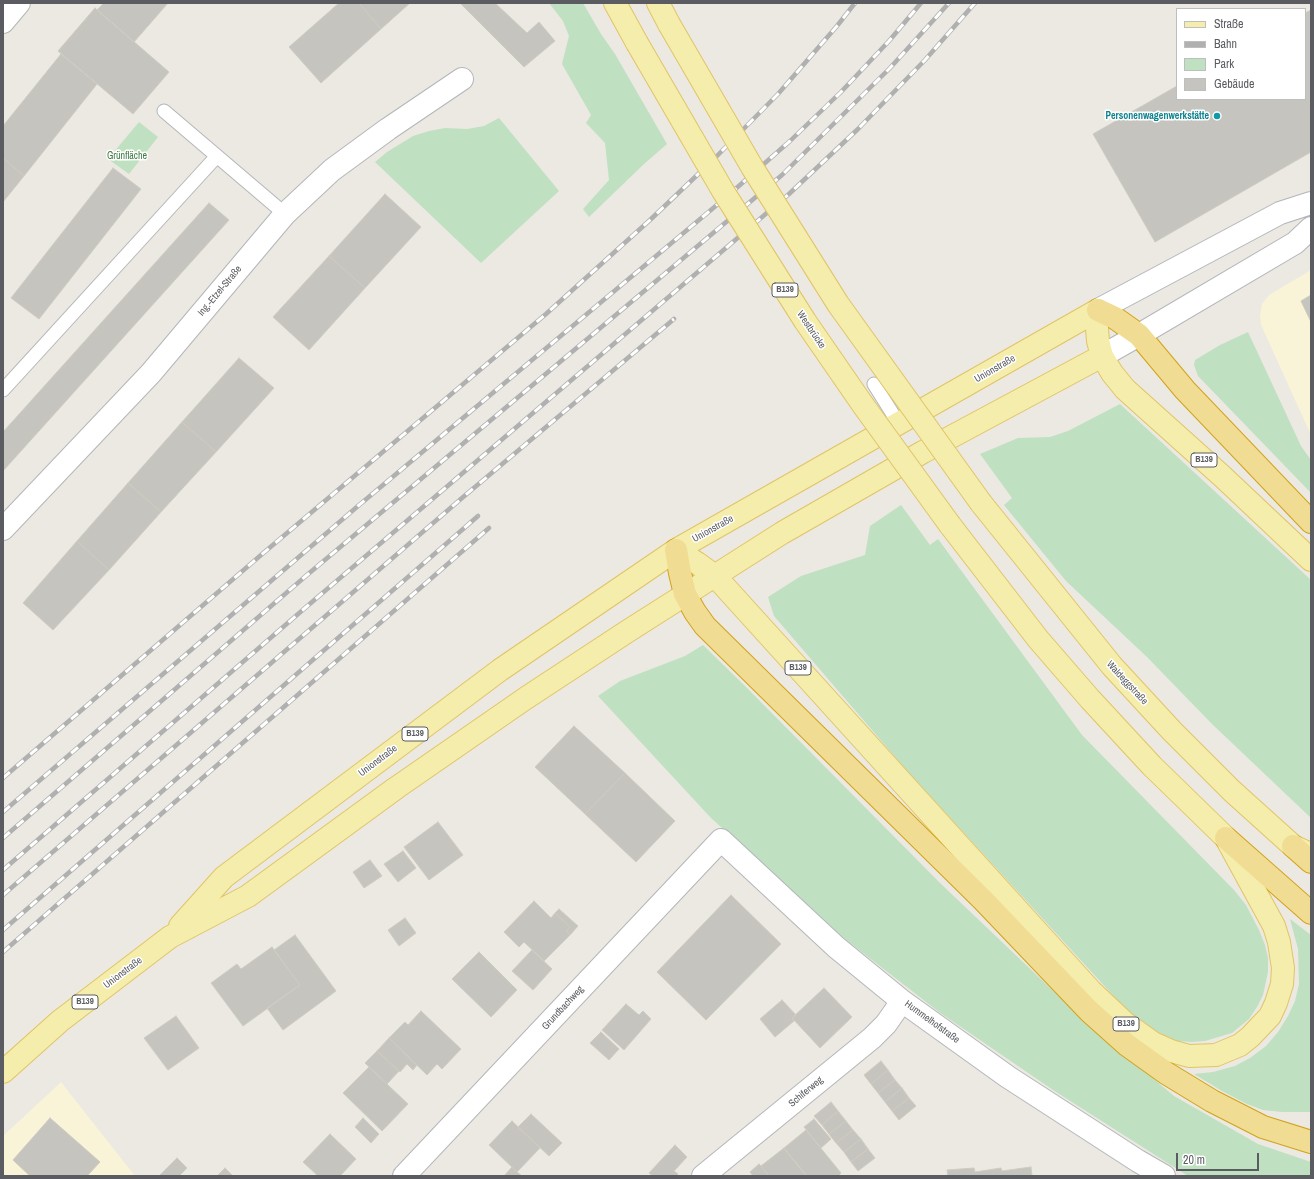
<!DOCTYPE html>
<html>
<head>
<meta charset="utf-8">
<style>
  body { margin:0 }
  #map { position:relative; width:1314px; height:1179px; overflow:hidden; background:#ebe9e1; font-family:"Archivo Narrow",sans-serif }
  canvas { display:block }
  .frame { position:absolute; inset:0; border:4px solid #5a5c61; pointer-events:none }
  .legend { position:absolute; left:1176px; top:8px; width:130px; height:92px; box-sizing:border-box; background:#fff; border:1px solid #bdbec0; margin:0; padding:5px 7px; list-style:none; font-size:12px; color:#5a5c61 }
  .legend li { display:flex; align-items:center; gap:8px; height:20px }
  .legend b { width:20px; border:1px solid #bdbec0 }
  .scale { position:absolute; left:1176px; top:1153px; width:83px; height:18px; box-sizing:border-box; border:2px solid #5a5c61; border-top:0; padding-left:5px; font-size:12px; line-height:14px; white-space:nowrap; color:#5a5c61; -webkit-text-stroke:3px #fff; paint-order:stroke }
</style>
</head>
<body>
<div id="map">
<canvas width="1314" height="1179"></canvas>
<div class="frame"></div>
<ul class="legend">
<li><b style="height:5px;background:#f5edac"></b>Straße</li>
<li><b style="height:5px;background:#b0b0b1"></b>Bahn</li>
<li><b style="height:11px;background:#c0e0c2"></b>Park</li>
<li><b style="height:11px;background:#c6c4be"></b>Gebäude</li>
</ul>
<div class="scale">20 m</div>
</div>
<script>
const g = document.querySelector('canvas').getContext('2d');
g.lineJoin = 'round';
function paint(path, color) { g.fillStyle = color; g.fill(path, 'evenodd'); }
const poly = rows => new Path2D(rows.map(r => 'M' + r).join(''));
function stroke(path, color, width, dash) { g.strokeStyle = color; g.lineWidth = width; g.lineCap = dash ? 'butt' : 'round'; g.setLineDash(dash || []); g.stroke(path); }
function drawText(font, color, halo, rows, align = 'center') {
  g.font = font + ' "Archivo Narrow",sans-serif'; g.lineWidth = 3; g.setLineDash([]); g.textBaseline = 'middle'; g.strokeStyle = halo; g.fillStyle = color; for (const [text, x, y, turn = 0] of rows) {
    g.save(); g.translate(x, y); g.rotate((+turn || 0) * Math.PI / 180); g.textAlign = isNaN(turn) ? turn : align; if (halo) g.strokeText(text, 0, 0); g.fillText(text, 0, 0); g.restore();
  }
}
const commercial = poly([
  [1311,270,1311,435,1261,325,1260,315,1262,304,1269,295],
  [61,1082,135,1176,3,1176,3,1136]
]);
const green = poly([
  [549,3,583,3,601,34,615,54,667,144,644,164,589,217,583,209,609,180,605,143,586,123,591,115,562,64,569,36,563,21],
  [499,118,559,191,481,263,375,162,387,152,413,136,429,131,445,128,467,129,484,126],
  [139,122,158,137,129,174,108,159],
  [1248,332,1301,446,1311,460,1311,493,1198,376,1194,365,1195,360,1220,345],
  [1120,404,1311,580,1311,818,1212,724,1147,657,1066,581,1004,505,1012,498,980,454,1018,438,1050,437,1068,431],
  [901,505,930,545,938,539,1082,735,1234,890,1246,905,1259,930,1265,945,1268,958,1268,972,1263,995,1257,1007,1249,1019,1232,1033,1205,1041,1191,1042,1177,1041,1151,1029,1131,1015,908,772,774,616,768,597,801,576,865,555,870,526],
  [703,645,745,686,940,883,1087,1023,1174,1096,1258,1144,1311,1162,1311,1176,1188,1176,1053,1090,939,1012,845,939,711,818,598,696,620,681,685,656],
  [1290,919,1311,935,1311,1112,1282,1112,1263,1110,1247,1104,1222,1091,1194,1074,1213,1072,1235,1066,1250,1058,1266,1046,1278,1032,1288,1016,1295,1001,1299,984,1298,949]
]);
const building = poly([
  [104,3,168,3,134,42,97,10,104,3],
  [339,3,359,3,381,29,321,83,289,47,339,3],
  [359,3,410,3,381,29,359,3],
  [460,3,495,3,527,33,539,22,555,41,524,67,460,3],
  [95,8,169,72,133,114,58,51,95,8],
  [1311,10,1311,152,1155,242,1093,134,1177,86,1177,99,1305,99,1305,13,1311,10],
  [61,54,97,84,24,176,3,158,3,126,61,54],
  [3,158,24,176,3,202,3,158],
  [113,168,141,189,39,319,11,298,113,168],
  [385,194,421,227,365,288,329,256,385,194],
  [209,203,229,220,3,471,3,432,209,203],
  [329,256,365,288,309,350,273,317,329,256],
  [1311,295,1311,322,1301,301,1311,295],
  [239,358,274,388,216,452,182,422,239,358],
  [182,422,216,452,161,512,128,483,182,422],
  [128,483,161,512,109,570,77,541,128,483],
  [77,541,109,570,53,630,23,603,77,541],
  [574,726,625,773,585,814,535,767,574,726],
  [625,773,675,821,636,862,585,814,625,773],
  [438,822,463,855,429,880,404,847,438,822],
  [403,851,416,868,398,882,384,864,403,851],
  [370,860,382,876,364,888,353,872,370,860],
  [731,895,781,944,706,1020,657,972,731,895],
  [534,901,551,918,555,913,570,927,566,931,570,935,544,961,524,942,519,947,504,932,534,901],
  [559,909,578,926,570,935,566,931,570,927,555,913,559,909],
  [405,918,416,933,399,946,388,930,405,918],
  [295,935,336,991,283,1030,267,1008,300,985,274,950,295,935],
  [272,947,300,985,243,1026,211,983,237,964,241,969,272,947],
  [532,950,552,969,533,990,512,971,532,950],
  [479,952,517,990,491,1017,452,979,479,952],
  [824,988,852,1017,820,1048,792,1018,824,988],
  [782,1000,796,1015,792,1018,794,1021,775,1037,760,1019,782,1000],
  [626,1004,639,1015,643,1011,651,1019,624,1050,602,1030,626,1004],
  [421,1011,461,1049,442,1069,437,1064,427,1075,389,1038,405,1022,408,1025,421,1011],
  [176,1016,199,1048,168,1070,144,1038,176,1016],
  [601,1032,619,1049,609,1060,590,1043,601,1032],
  [389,1038,417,1065,413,1070,407,1064,400,1072,377,1051,389,1038],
  [377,1051,399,1071,387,1084,365,1063,377,1051],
  [881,1061,888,1070,871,1084,864,1075,881,1061],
  [369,1067,408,1104,382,1131,343,1093,369,1067],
  [888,1070,895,1080,878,1093,871,1084,888,1070],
  [895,1080,902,1088,885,1102,878,1093,895,1080],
  [902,1088,909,1098,892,1111,885,1102,902,1088],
  [909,1098,916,1106,899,1120,892,1111,909,1098],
  [831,1102,838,1111,822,1125,814,1116,831,1102],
  [838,1111,846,1121,829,1134,822,1125,838,1111],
  [531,1114,562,1143,549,1156,518,1127,531,1114],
  [50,1118,100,1162,87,1176,30,1176,13,1160,50,1118],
  [363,1118,379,1134,371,1143,355,1127,363,1118],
  [814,1119,831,1139,821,1148,804,1127,814,1119],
  [512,1121,540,1148,517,1172,489,1145,512,1121],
  [846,1121,853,1130,836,1143,829,1134,846,1121],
  [806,1130,841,1173,838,1176,807,1176,784,1148,806,1130],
  [853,1130,861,1139,844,1152,836,1143,853,1130],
  [330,1134,356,1159,340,1176,318,1176,303,1162,330,1134],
  [861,1139,868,1149,851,1162,844,1152,861,1139],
  [675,1145,687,1157,674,1171,678,1174,676,1176,653,1176,649,1173,675,1145],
  [784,1148,798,1166,807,1176,769,1176,761,1166,784,1148],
  [868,1149,875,1158,858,1171,851,1162,868,1149],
  [177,1158,187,1168,179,1176,159,1176,177,1158],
  [759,1164,761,1166,769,1176,753,1176,750,1172,759,1164],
  [512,1167,517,1172,522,1176,504,1176,512,1167],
  [1031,1167,1032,1176,948,1176,947,1170,974,1168,975,1172,1001,1168,1002,1171,1031,1167],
  [225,1168,233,1176,217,1176,225,1168]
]);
const service = poly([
  [164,111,285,214],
  [874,384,899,424],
  [3,390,217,156]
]);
const minor = poly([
  [3,22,19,3],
  [3,529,151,373,285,214,332,170,388,129,462,79],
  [404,1176,721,840,836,947,902,1001,1008,1077,1138,1161,1164,1176],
  [703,1176,872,1038,886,1024,902,1001]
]);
const secondary = poly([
  [1098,310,1280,213,1311,203],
  [1102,356,1139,335,1295,243,1311,228]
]);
const primary = poly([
  [615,3,637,43],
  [658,3,669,24],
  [1098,310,1097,328,1098,341,1102,356,1112,373,1125,389,1223,477,1311,560],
  [981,503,1112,666,1172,731,1232,791,1293,846,1310,854],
  [676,550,697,563,715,576,1091,991,1125,1023,1153,1043,1171,1051,1189,1056,1216,1055,1240,1045,1250,1037,1270,1016,1276,1003,1282,984,1283,968,1279,942,1274,926,1226,838,1152,766,1090,699,1038,639,950,525],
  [180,926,224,877,500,670,676,550,1098,310],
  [3,1072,60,1021,170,937,248,896,396,788,526,698,628,631,782,533,923,452,1102,356]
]);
const motorway = poly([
  [1098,310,1115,318,1139,335,1185,390,1311,522],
  [676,550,680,573,685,594,695,612,705,626,983,900,1089,1011,1127,1045,1166,1073,1212,1101,1263,1127,1311,1142],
  [1226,838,1311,913],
  [1293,846,1311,862]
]);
const rail = poly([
  [3,778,261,555,546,314,650,220,713,160,778,94,837,26,855,3],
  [3,812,358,506,724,199,790,141,841,92,889,41,921,3],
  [3,838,307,575,782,175,890,68,949,3],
  [3,870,305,608,789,194,858,129,890,96,925,60,975,3],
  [3,895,462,498,674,319],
  [3,930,478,516],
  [3,952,489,528]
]);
const primaryBridge = poly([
  [669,24,752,167,838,304,981,503],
  [637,43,723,191,805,321,863,405,950,525]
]);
const markers = [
  [1217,116,4,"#0f9aa8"]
];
const shields = [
  [785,290,26],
  [1204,460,26],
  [798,668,26],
  [415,734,26],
  [85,1002,26],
  [1126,1024,26]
];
const shieldNames = [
  ["B139",785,290],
  ["B139",1204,460],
  ["B139",798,668],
  ["B139",415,734],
  ["B139",85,1002],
  ["B139",1126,1024]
];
const cultureNames = [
  ["Personenwagenwerkstätte",1209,116]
];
const parkNames = [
  ["Grünfläche",127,156]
];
const streetNames = [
  ["Ing.-Etzel-Straße",220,291,-50],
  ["Westbrücke",811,330,56],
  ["Unionstraße",995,369,-30],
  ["Unionstraße",713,529,-29],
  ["Waldeggstraße",1127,683,47],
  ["Unionstraße",378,761,-37],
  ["Unionstraße",123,973,-37],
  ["Grundbachweg",563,1008,-47],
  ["Hummelhofstraße",932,1022,36],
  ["Schiferweg",806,1092,-40]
];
paint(commercial, '#f9f3d8');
paint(green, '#c0e0c2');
paint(building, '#c6c4be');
stroke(building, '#cfcbc1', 1);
stroke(service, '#b4b6ba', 15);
stroke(minor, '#b4b6ba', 24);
stroke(secondary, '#b3b5ba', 24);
stroke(primary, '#e1c465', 24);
stroke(motorway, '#d3a219', 24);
stroke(service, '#fff', 13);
stroke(minor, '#fff', 22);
stroke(secondary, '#fff', 22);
stroke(primary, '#f5edac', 22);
stroke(motorway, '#f0dd93', 22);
stroke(rail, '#b0b0b1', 4.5);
stroke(rail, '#fff', 3, [9]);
stroke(primaryBridge, '#e1c465', 24, []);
stroke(primaryBridge, '#f5edac', 22);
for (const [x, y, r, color] of markers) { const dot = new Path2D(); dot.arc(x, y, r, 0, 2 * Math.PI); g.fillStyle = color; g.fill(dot); stroke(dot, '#fff', 1.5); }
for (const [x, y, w] of shields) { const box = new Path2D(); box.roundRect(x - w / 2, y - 7, w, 14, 3); g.fillStyle = '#fff'; g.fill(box); stroke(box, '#5a5c61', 1); }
drawText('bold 9px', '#5a5c61', null, shieldNames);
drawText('bold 10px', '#0d838f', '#fff', cultureNames, 'right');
drawText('10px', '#3d7c43', '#fff', parkNames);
drawText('10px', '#5a5c61', '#fff', streetNames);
</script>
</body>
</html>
